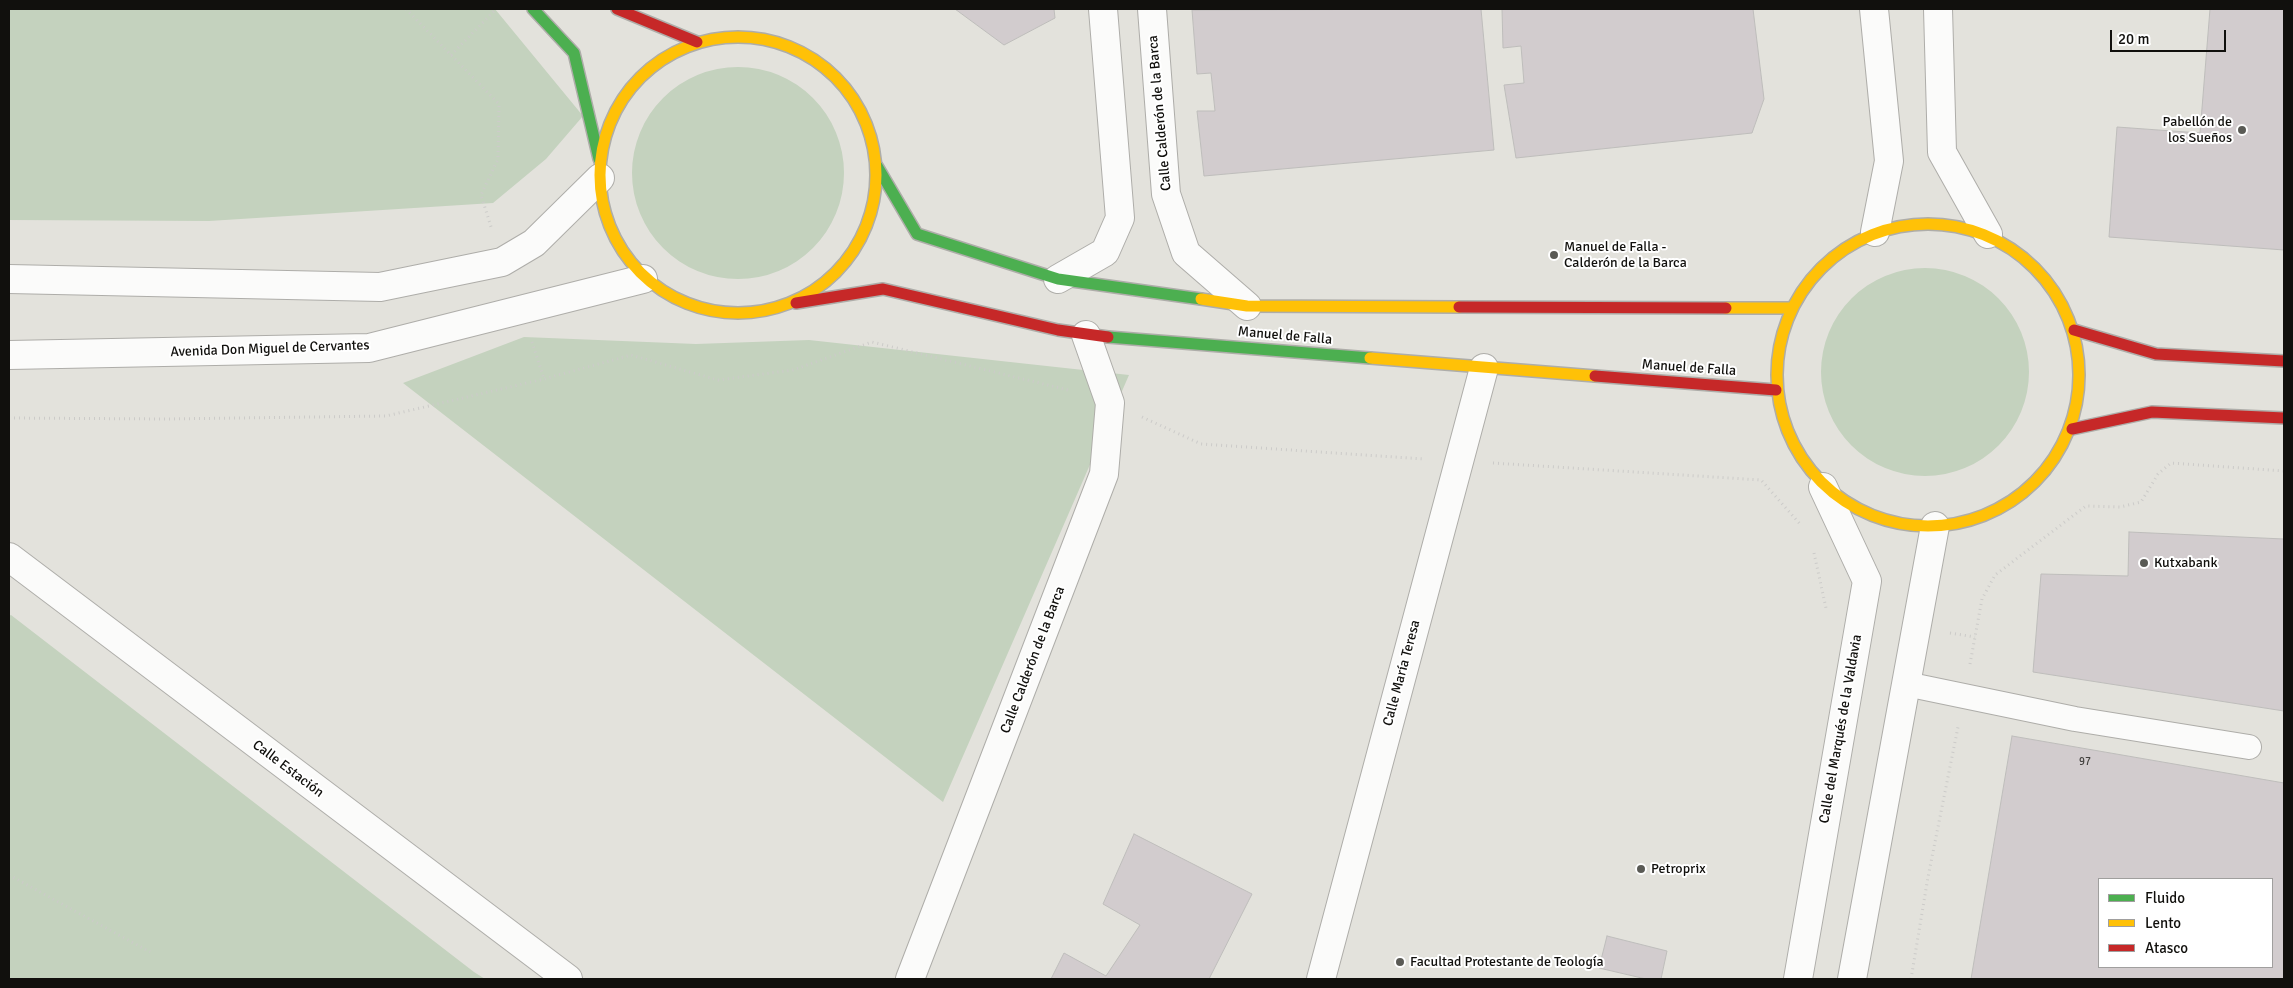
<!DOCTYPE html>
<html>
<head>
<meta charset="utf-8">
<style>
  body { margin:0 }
  #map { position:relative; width:2293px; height:988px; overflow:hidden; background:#e3e2dc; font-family:Signika,sans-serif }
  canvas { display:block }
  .frame { position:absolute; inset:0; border:10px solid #11100d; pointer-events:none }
  .legend { position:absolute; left:2098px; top:878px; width:175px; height:90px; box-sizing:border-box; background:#fff; border:1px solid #a09f9e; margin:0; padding:6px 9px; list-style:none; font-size:15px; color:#11100d }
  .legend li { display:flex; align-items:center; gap:10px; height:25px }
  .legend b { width:25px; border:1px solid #a09f9e }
  .scale { position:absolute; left:2110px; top:30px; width:116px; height:22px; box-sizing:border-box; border:2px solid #11100d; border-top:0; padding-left:6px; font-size:15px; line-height:18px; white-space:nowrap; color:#11100d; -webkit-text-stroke:4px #fff; paint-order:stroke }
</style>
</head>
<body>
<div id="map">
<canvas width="2293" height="988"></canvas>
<div class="frame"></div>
<ul class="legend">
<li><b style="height:6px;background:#4caf50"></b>Fluido</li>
<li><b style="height:6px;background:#ffc107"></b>Lento</li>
<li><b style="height:6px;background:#c62828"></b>Atasco</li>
</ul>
<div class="scale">20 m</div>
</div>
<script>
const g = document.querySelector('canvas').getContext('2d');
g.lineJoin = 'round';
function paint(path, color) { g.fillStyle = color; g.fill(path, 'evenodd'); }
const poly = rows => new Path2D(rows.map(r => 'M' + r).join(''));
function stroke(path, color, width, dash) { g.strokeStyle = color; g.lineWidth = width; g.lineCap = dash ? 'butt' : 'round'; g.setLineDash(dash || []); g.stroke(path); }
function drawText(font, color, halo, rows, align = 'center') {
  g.font = font + ' Signika,sans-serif'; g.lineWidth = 4; g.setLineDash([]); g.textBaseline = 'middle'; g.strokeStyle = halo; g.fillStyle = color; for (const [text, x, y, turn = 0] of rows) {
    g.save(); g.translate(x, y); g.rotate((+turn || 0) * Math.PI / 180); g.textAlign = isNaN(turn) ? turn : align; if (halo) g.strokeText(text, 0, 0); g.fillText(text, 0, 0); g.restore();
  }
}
const green = poly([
  [9,9,495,9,583,116,546,159,493,203,209,221,9,220],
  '632 173a106 106 0 1 1 212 0a106 106 0 1 1-212 0Z',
  '1821 372a104 104 0 1 1 208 0a104 104 0 1 1-208 0Z',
  [524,337,696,344,809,340,1129,375,943,802,403,383],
  [11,615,474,972,485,979,9,979,9,616]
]);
const building = poly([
  [955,9,1054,9,1055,18,1004,45,955,9],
  [1481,9,1494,150,1204,176,1197,111,1215,111,1211,73,1197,74,1192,10,1481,9],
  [1502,9,1753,9,1764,99,1752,133,1516,158,1504,85,1524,83,1521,46,1503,48,1502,9],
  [2210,9,2284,9,2284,250,2109,237,2117,127,2200,133,2210,9],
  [2129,532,2284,539,2284,711,2033,672,2041,574,2128,576,2129,532],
  [2012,736,2284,783,2284,979,1971,979,2012,736],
  [2099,879,2272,879,2272,967,2099,967,2099,879],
  [1134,834,1252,894,1209,979,1051,979,1064,953,1106,976,1140,925,1103,904,1134,834],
  [1607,936,1667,951,1661,979,1646,979,1599,968,1607,936]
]);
const path = poly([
  [406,9,499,104,498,159,481,195,492,230],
  [451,55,496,9],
  [532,342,544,379],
  [1142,417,1201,444,1424,459],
  [9,418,165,419,386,416,544,379,631,355,718,380,793,370,872,342,1068,390],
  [1493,463,1761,480,1801,525],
  [1814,553,1826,608],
  [1950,633,1975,637],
  [1970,664,1982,599,1995,575,2086,506,2120,507,2141,502,2158,474,2171,463,2284,471],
  [9,875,150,952],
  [1911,979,1928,877,1958,727]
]);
const lane = poly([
  [1906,684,2075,719,2249,747]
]);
const street = poly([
  [1152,9,1166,194,1186,253,1247,306],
  [1874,9,1889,161,1875,232],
  [1938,9,1942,152,1988,234],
  [9,279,380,287,502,262,534,243,600,178],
  [1058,279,1105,252,1120,218,1103,9],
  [9,355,369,348,643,279],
  [9,557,568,979],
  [910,979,1104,474,1110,403,1086,335],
  [1321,979,1484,368],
  [1798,979,1867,581,1823,487],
  [1852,979,1935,526]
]);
const fast = poly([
  [533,9,574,53,599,159],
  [877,166,917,234,1058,279,1201,299],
  [1108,337,1370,358]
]);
const slow = poly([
  '600 175a138 138 0 1 1 276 0a138 138 0 1 1-276 0Z',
  '1777 375a151 151 0 1 1 302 0a151 151 0 1 1-302 0Z',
  [1201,299,1247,306,1459,307],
  [1726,308,1791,308],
  [1370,358,1595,376]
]);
const jam = poly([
  [617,9,697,42],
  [796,303,883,289,1058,330,1108,337],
  [1459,307,1726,308],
  [2074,330,2156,354,2284,361],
  [1595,376,1776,390],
  [2072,429,2152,412,2284,418]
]);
const markers = [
  [2242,130,5,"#5a5a55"],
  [1554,255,5,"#5a5a55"],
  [2144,563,5,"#5a5a55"],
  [1641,869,5,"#5a5a55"],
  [1400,962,5,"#5a5a55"]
];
const numberNames = [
  ["97",2085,762]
];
const streetNames = [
  ["Calle Calderón de la Barca",1160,113,-95],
  ["Manuel de Falla",1285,336,5],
  ["Avenida Don Miguel de Cervantes",270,349,-2],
  ["Manuel de Falla",1689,368,4],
  ["Calle Calderón de la Barca",1033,660,-69],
  ["Calle María Teresa",1402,673,-75],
  ["Calle del Marqués de la Valdavia",1841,729,-80],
  ["Calle Estación",288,769,37]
];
const poiNames = [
  ["Pabellón de",2232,122,"right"],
  ["los Sueños",2232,138,"right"],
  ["Manuel de Falla -",1564,247],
  ["Calderón de la Barca",1564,263],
  ["Kutxabank",2154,563],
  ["Petroprix",1651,869],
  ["Facultad Protestante de Teología",1410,962]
];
paint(green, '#c4d2be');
paint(building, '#d2ccce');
stroke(building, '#bebdbb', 1);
stroke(lane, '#aeada9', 26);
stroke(street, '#aeada9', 30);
stroke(fast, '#aeada9', 14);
stroke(slow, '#aeada9', 14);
stroke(jam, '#aeada9', 14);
stroke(path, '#cccbc9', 3, [1, 4]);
stroke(lane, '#fbfbfa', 24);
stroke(street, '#fbfbfa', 28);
stroke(fast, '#4caf50', 11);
stroke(slow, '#ffc107', 11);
stroke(jam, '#c62828', 11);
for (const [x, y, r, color] of markers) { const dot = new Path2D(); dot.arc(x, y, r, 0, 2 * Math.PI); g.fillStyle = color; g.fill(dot); stroke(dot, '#fff', 2); }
drawText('11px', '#43413f', null, numberNames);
drawText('14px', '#11100d', '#fff', streetNames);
drawText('14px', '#11100d', '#fff', poiNames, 'left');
</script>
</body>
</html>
